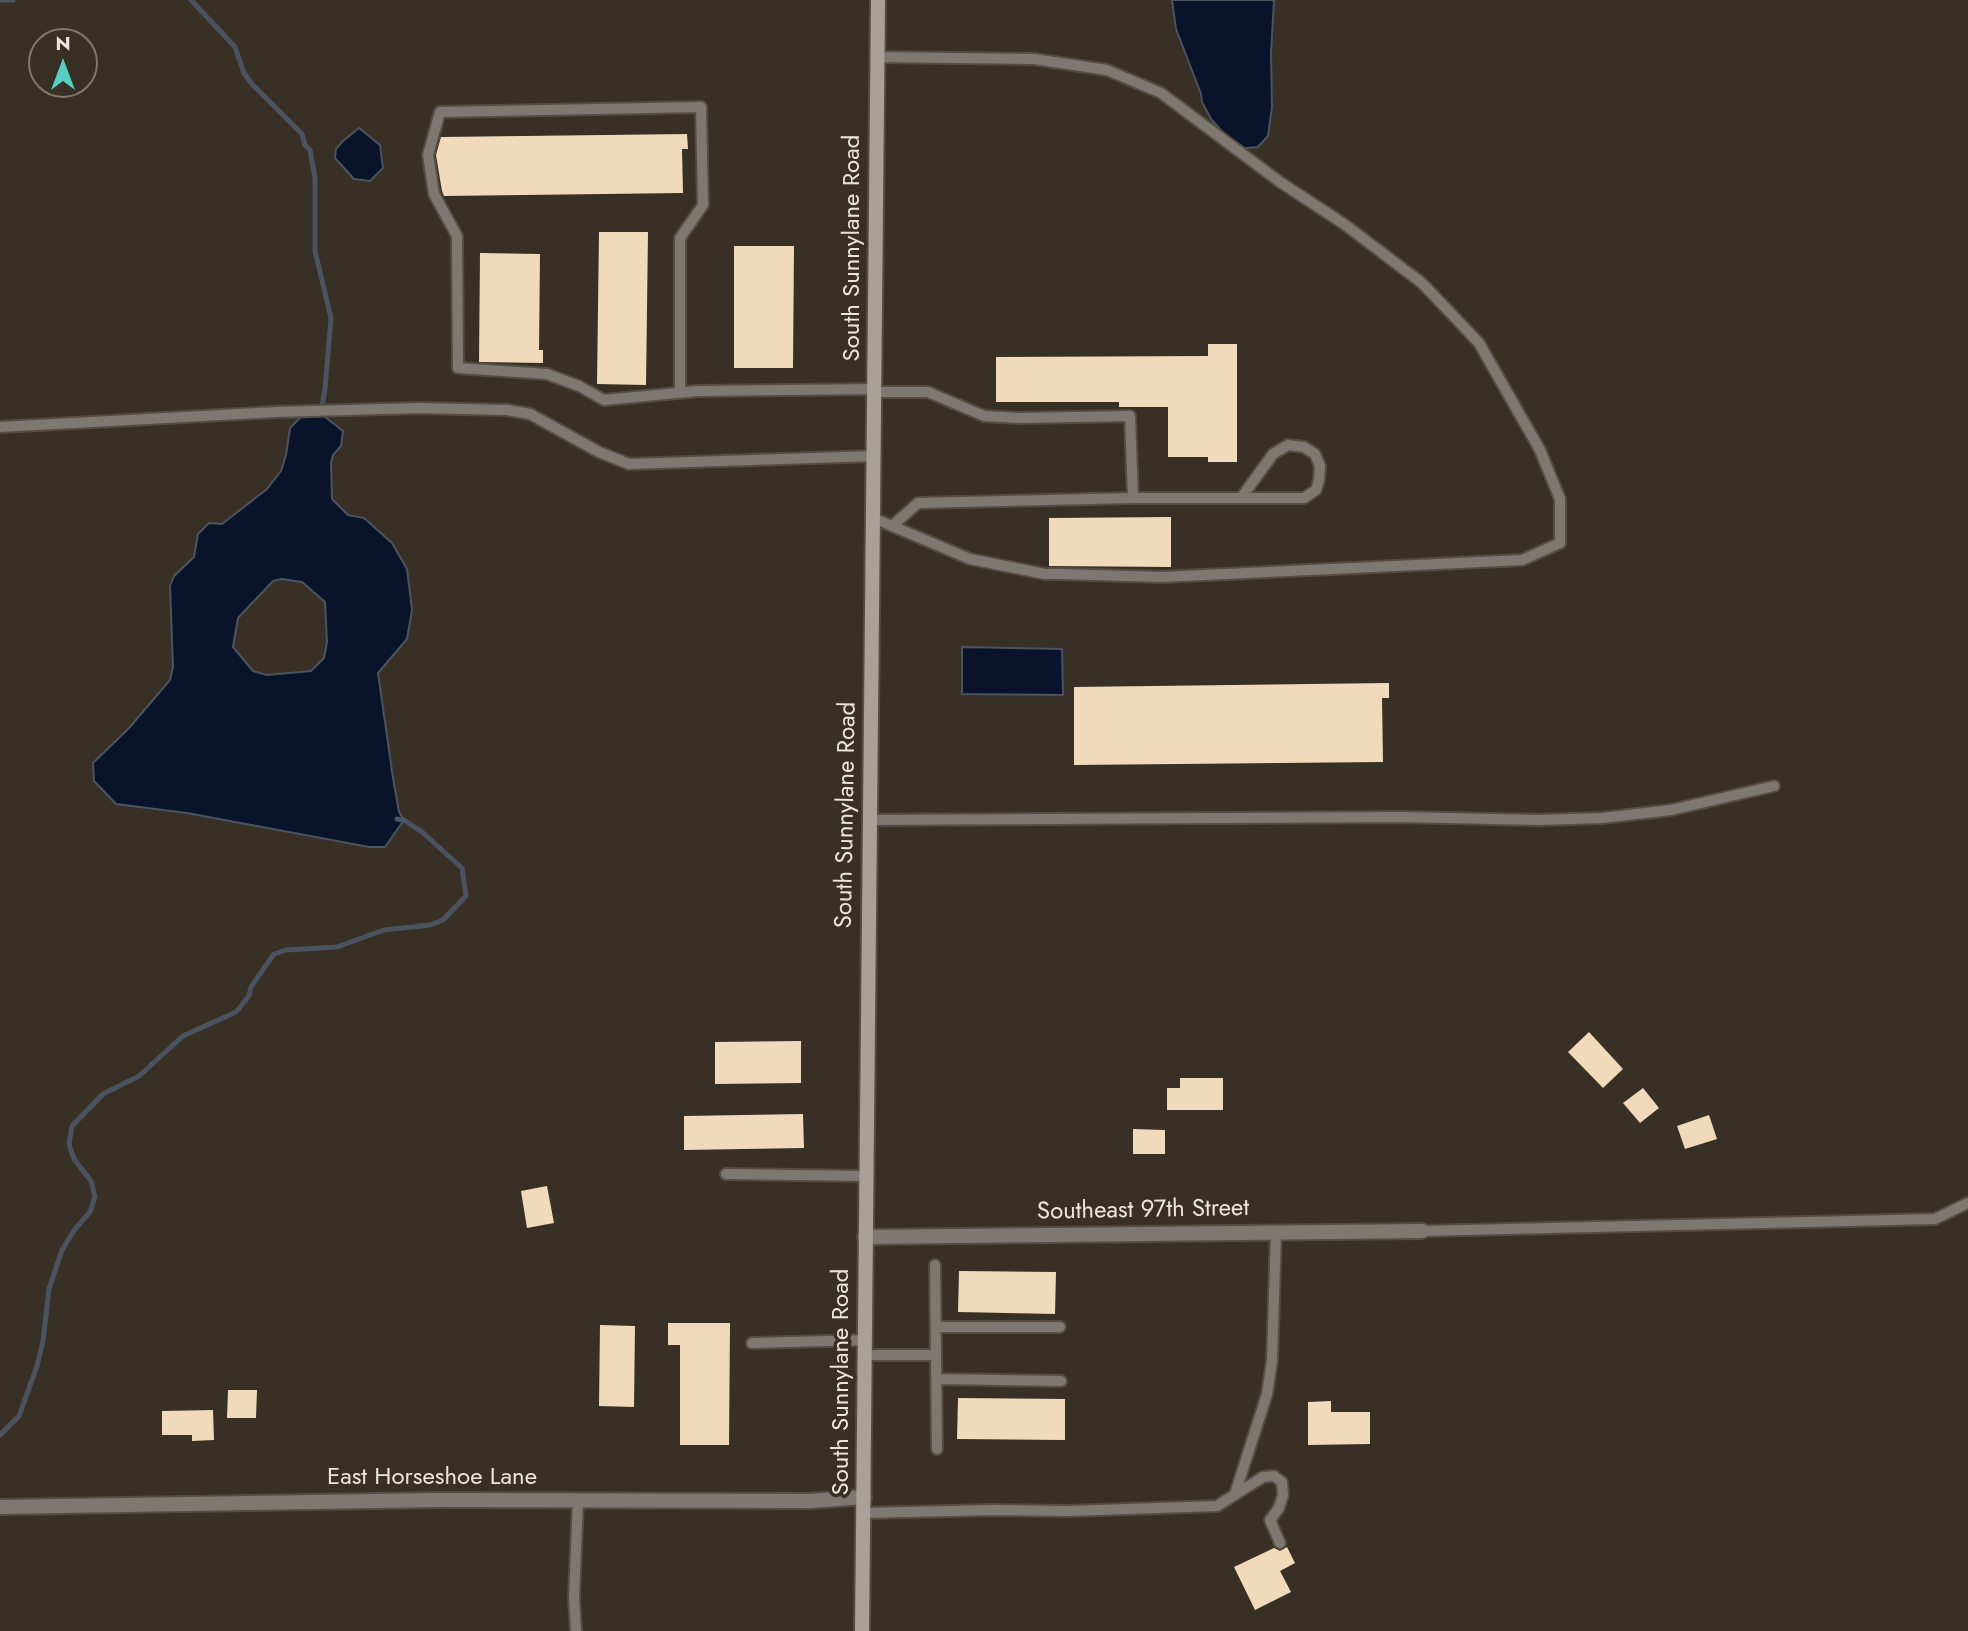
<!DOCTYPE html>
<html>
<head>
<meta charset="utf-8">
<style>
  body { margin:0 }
  #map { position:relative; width:1968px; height:1631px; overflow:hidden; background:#383024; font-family:Jost,sans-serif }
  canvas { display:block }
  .north { position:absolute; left:28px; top:28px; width:70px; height:70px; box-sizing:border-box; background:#383024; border:2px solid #7f786e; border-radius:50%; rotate:0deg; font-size:19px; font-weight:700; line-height:28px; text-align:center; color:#eae5de }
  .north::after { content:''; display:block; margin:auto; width:24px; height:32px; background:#56cec2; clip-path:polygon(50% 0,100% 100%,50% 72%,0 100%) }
</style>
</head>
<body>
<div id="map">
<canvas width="1968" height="1631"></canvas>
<div class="north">N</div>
</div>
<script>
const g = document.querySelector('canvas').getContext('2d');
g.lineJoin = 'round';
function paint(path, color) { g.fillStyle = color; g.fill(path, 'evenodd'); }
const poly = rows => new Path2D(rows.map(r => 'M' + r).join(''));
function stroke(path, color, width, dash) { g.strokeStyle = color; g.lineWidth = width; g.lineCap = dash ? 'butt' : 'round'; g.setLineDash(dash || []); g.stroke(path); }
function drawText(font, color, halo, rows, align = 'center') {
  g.font = font + ' Jost,sans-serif'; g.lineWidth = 7; g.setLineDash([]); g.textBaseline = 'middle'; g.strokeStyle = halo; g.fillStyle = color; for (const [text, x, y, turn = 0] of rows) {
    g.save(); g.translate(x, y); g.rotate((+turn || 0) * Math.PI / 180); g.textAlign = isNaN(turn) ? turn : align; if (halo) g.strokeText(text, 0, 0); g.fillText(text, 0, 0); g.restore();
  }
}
const water = poly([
  [1172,0,1274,0,1271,53,1272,107,1268,136,1258,147,1237,149,1211,119,1202,102,1201,94,1176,29,1172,0],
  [359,128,380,145,383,168,370,181,354,179,335,158,336,149,343,141,359,128],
  [320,413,343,431,341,446,333,455,331,463,332,499,348,515,364,518,392,543,407,569,412,610,407,639,378,673,393,778,399,812,404,820,385,847,369,847,187,813,116,804,94,781,93,763,129,728,170,680,173,667,170,586,174,576,194,557,198,534,209,523,222,524,267,489,281,471,286,455,290,428,301,417,315,417,320,413],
  [282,579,302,582,325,602,327,642,324,658,311,671,267,675,253,671,233,647,238,618,273,581,282,579],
  [962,647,1062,649,1063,695,962,694,962,647]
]);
const stream = poly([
  [0,0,13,0],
  [191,0,235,47,244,73,252,84,302,134,305,145,310,150,315,178,315,251,331,318,325,389,321,411],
  [0,1435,19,1416,37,1366,43,1341,49,1289,62,1250,75,1229,90,1212,95,1197,91,1181,74,1159,69,1144,72,1126,103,1094,139,1076,183,1036,236,1012,249,996,251,987,274,954,286,950,337,947,384,930,430,925,443,920,466,896,462,868,422,832,404,820,397,819]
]);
const building = poly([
  [687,134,688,149,682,149,683,193,444,196,442,191,436,155,441,137],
  [599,232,648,232,646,385,597,384],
  [734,246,794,246,793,368,734,368],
  [480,253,540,254,539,350,543,350,543,363,479,362],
  [1208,344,1237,344,1237,462,1208,462,1208,457,1168,457,1168,407,1119,407,1119,402,996,402,996,357,1208,356],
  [1171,517,1171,567,1049,566,1049,518],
  [1389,683,1389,698,1382,698,1383,762,1074,765,1074,687],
  [1589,1032,1623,1069,1603,1088,1568,1052],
  [801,1041,801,1083,715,1084,715,1042],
  [1180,1078,1223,1078,1223,1110,1167,1110,1167,1088,1180,1088],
  [1643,1088,1659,1108,1640,1123,1623,1103],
  [803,1114,804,1148,684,1150,684,1116],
  [1709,1115,1717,1139,1685,1149,1677,1126],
  [1133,1129,1165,1130,1165,1154,1133,1154],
  [547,1186,554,1223,527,1228,521,1191],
  [959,1271,1056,1272,1055,1314,958,1312],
  [668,1323,730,1323,729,1445,680,1445,680,1345,668,1345],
  [600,1325,635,1326,634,1407,599,1406],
  [228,1390,257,1390,256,1418,227,1418],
  [958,1398,1065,1399,1065,1440,957,1439],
  [1331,1401,1331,1412,1370,1412,1370,1444,1308,1445,1308,1402],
  [213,1410,214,1440,192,1441,192,1435,162,1435,162,1411],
  [1287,1547,1295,1563,1280,1571,1291,1592,1255,1610,1234,1567,1274,1548,1280,1551]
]);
const lane = poly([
  [680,392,680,238,703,205,701,107,440,112,428,155,434,194,457,236,458,368,547,374,579,386,604,400,698,391,875,389],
  [875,392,928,392,984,416,1019,418,1130,416,1133,498],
  [0,427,276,412,419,408,507,410,530,414,599,452,629,464,874,456],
  [873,518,970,559,1045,574,1061,574,1162,577,1522,560,1560,543,1560,499,1540,450,1479,343,1422,283,1344,224,1280,182,1161,93,1107,70,1034,59,877,57],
  [892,526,918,503,1133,498,1304,498,1316,490,1319,480,1320,466,1315,454,1304,447,1288,445,1273,454,1241,498],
  [870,820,1401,817,1539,820,1602,818,1671,810,1774,786],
  [726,1174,866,1176],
  [1422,1231,1935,1219,1968,1203],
  [935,1265,937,1449],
  [936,1327,1060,1327],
  [752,1343,865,1340],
  [865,1355,936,1355],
  [937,1379,1061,1381],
  [1235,1494,1267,1394,1272,1361,1276,1232],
  [864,1513,993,1510,1068,1511,1217,1506,1263,1477,1274,1476,1282,1482,1283,1495,1279,1508,1270,1520,1280,1543],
  [576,1631,574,1598,578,1500]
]);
const street = poly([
  [865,1237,1422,1231],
  [0,1507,437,1500,810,1501,864,1497]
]);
const secondary = poly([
  [862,1631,878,0]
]);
const streetNames = [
  ["South Sunnylane Road",853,248,-90],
  ["South Sunnylane Road",847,815,-89],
  ["Southeast 97th Street",1143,1211,-1],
  ["South Sunnylane Road",842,1382,-90],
  ["East Horseshoe Lane",432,1478]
];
paint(water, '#09142a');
stroke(water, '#4c5360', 2);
stroke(stream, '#4c5360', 5);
paint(building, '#f0dabb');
stroke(lane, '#544d42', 14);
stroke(street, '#544d42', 18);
stroke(secondary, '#544d42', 18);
stroke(lane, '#7e7873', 10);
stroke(street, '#7e7873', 14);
stroke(secondary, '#a9a098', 14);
drawText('24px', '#eae5de', '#383024', streetNames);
</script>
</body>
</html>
